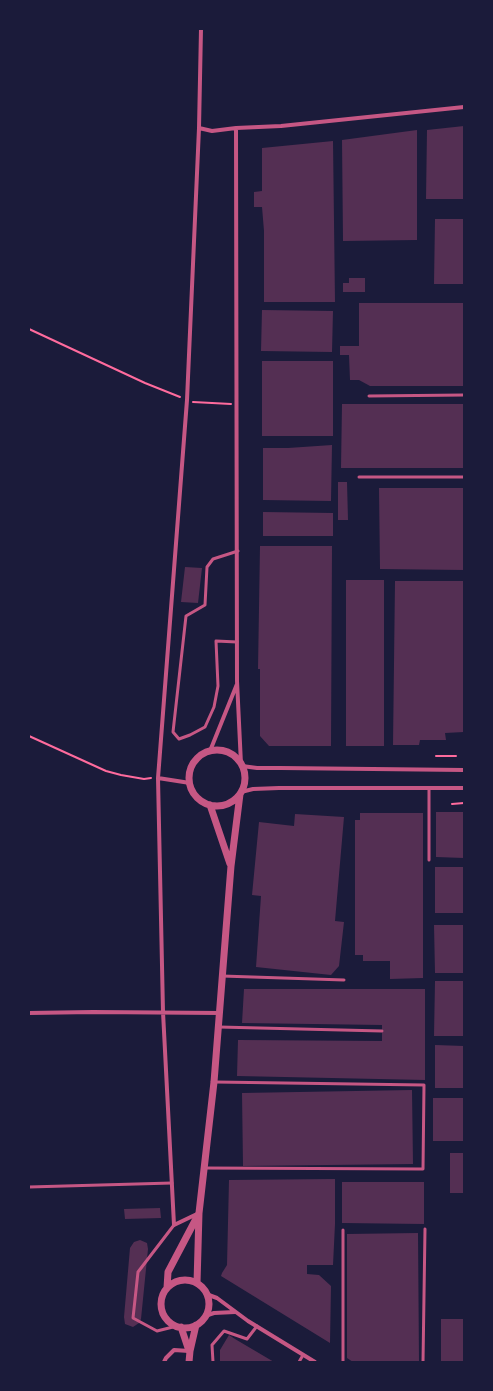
<!DOCTYPE html>
<html>
<head>
<meta charset="utf-8">
<style>
  body { margin:0 }
  #map { position:relative; width:493px; height:1391px; overflow:hidden; background:#1b1b3a; font-family:Literata,serif }
  canvas { display:block }
  .frame { position:absolute; inset:0; border:30px solid #1b1b3a; pointer-events:none }
</style>
</head>
<body>
<div id="map">
<canvas width="493" height="1391"></canvas>
<div class="frame"></div>
</div>
<script>
const g = document.querySelector('canvas').getContext('2d');
g.lineJoin = 'round';
function paint(path, color) { g.fillStyle = color; g.fill(path, 'evenodd'); }
const poly = rows => new Path2D(rows.map(r => 'M' + r).join(''));
function stroke(path, color, width, dash) { g.strokeStyle = color; g.lineWidth = width; g.lineCap = dash ? 'butt' : 'round'; g.setLineDash(dash || []); g.stroke(path); }
const building = poly([
  [464,126,464,199,426,199,427,130],
  [417,130,417,240,343,241,342,140],
  [333,141,335,302,264,302,264,231,262,207,254,207,254,192,262,191,262,148],
  [435,219,464,219,464,284,434,284],
  [349,278,365,278,365,292,343,292,343,283,349,283],
  [359,303,464,303,464,386,370,386,359,380,350,380,349,355,340,355,340,346,359,346],
  [262,310,333,311,332,352,261,351],
  [262,361,333,361,333,436,262,436],
  [342,404,464,404,464,468,341,468],
  [332,445,331,501,263,500,263,448,288,448],
  [338,482,347,482,348,520,338,520],
  [379,488,464,488,464,570,380,569],
  [263,512,333,513,333,536,263,536],
  [260,546,332,546,331,746,269,746,260,736,260,669,258,669],
  [185,567,202,568,198,603,181,602],
  [346,580,384,580,384,746,346,746],
  [395,581,464,581,464,732,445,733,446,740,420,740,419,745,393,745],
  [436,812,464,812,464,858,436,857],
  [360,813,423,813,423,978,390,979,390,961,363,961,363,955,355,955,355,820,360,820],
  [295,814,344,817,335,921,344,922,339,966,331,975,256,967,261,896,252,895,259,822,294,826],
  [435,867,464,867,464,913,435,913],
  [434,925,464,925,464,973,435,973],
  [435,981,464,981,464,1036,434,1036],
  [244,989,425,989,425,1080,237,1076,238,1040,382,1041,382,1025,242,1023],
  [435,1045,464,1046,464,1088,435,1088],
  [412,1090,413,1164,243,1166,242,1093],
  [433,1098,464,1098,464,1141,433,1141],
  [450,1153,464,1153,464,1193,450,1193],
  [335,1179,335,1224,333,1265,307,1265,307,1274,319,1275,331,1286,330,1343,221,1276,222,1273,227,1265,229,1180],
  [342,1182,424,1182,424,1224,342,1223],
  [160,1208,161,1218,125,1219,124,1209],
  [418,1233,419,1362,353,1362,347,1358,347,1234],
  [140,1240,147,1243,148,1249,141,1319,139,1323,133,1327,125,1324,124,1317,130,1248,134,1242],
  [441,1319,464,1319,464,1362,441,1362],
  [229,1335,235,1339,274,1362,220,1362,220,1350]
]);
const path = poly([
  [29,329,145,383,180,397],
  [193,402,231,404],
  [29,736,106,771,121,775,144,779,151,778],
  [436,756,456,756],
  [452,804,464,803]
]);
const service = poly([
  [369,396,464,395],
  [359,477,464,477],
  [237,642,216,641,218,686,214,707,205,727,190,735,179,739,173,732,186,616,205,605,207,567,213,559,238,551],
  [429,860,429,788],
  [222,976,344,980],
  [219,1027,382,1031],
  [204,1168,423,1169,424,1085,215,1082],
  [29,1187,172,1183],
  [174,1225,138,1272,133,1318,157,1331,177,1326],
  [343,1230,343,1362],
  [213,1362,212,1345,224,1331,247,1339,257,1326],
  [299,1362,303,1355],
  [423,1362,425,1229]
]);
const minor = poly([
  [201,29,199,128,212,131,236,128,281,126,464,107],
  [236,128,237,681,241,764],
  [210,751,237,684],
  [242,766,257,768,281,768,464,770],
  [158,778,163,1012,174,1225,197,1214],
  [190,783,158,778,187,400,199,128],
  [241,792,253,789,279,788,464,788],
  [29,1013,93,1012,220,1013],
  [206,1294,217,1298,248,1321,315,1362],
  [202,1320,208,1315,214,1313,235,1312],
  [164,1362,166,1358,174,1350,189,1351]
]);
const tertiary = poly([
  '189 778a28 28 0 1 1 56 0a28 28 0 1 1-56 0Z',
  [210,805,230,864],
  '161 1304a24 24 0 1 1 48 0a24 24 0 1 1-48 0Z',
  [197,1283,199,1213,214,1082,231,866,240,794],
  [167,1288,168,1272,198,1215],
  [181,1327,189,1351],
  [189,1362,190,1351,196,1325]
]);
paint(building, '#542f53');
stroke(path, '#ff6b9d', 2);
stroke(service, '#c65784', 3);
stroke(minor, '#c65784', 4);
stroke(tertiary, '#c65784', 7);
</script>
</body>
</html>
